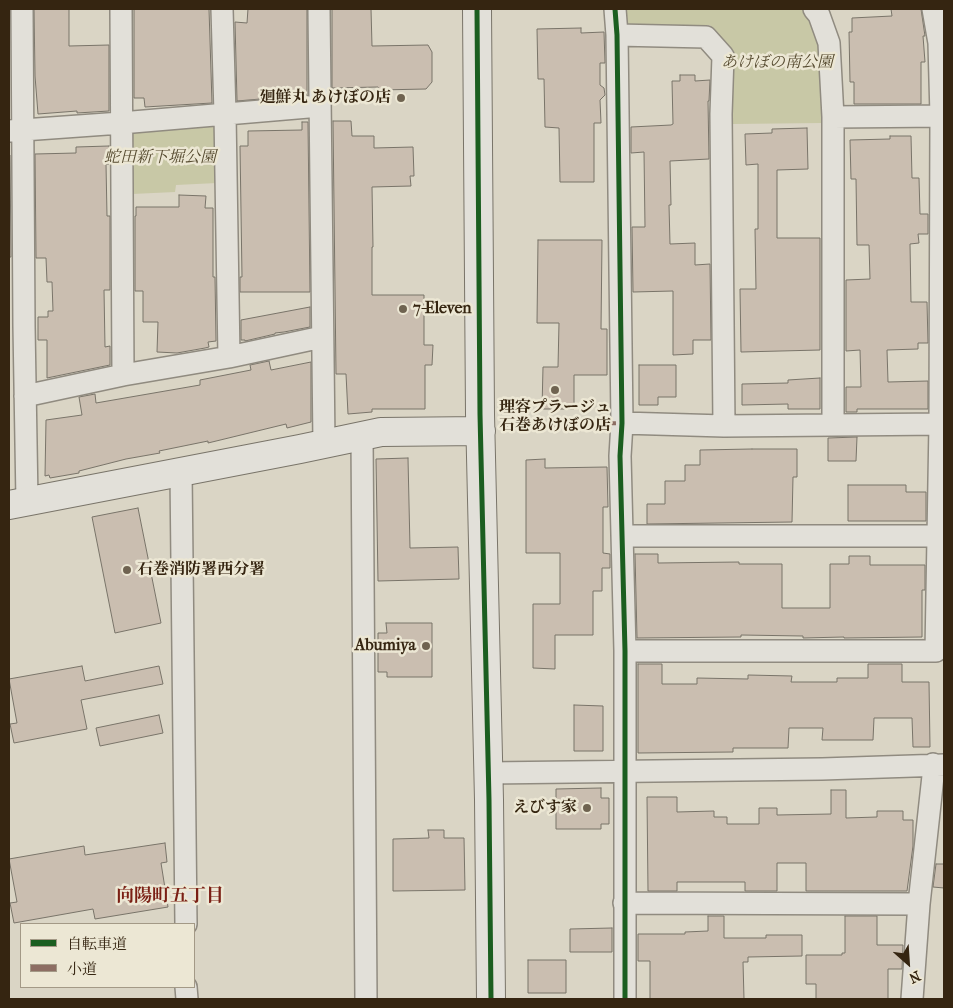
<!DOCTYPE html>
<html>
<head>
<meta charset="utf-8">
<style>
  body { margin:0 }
  #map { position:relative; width:953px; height:1008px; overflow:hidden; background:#dad5c5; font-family:"IM FELL French Canon","Noto Serif JP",serif }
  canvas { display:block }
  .frame { position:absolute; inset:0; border:10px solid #352511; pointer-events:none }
  .legend { position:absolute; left:20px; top:923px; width:175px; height:65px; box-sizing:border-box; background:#ece7d4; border:1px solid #a39986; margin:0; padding:6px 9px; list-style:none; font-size:15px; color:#352511 }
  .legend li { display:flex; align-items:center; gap:10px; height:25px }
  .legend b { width:25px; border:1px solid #a39986 }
  .north { position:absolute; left:883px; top:938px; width:50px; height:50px; -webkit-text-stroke:4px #ece7d4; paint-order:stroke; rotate:154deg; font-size:14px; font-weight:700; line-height:20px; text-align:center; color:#352511 }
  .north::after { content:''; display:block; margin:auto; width:18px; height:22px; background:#352511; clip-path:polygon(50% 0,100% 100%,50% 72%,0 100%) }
</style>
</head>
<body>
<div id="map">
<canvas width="953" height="1008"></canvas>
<div class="frame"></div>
<ul class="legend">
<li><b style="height:6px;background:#1b5e20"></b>自転車道</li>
<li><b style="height:6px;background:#8d6e63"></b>小道</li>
</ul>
<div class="north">N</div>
</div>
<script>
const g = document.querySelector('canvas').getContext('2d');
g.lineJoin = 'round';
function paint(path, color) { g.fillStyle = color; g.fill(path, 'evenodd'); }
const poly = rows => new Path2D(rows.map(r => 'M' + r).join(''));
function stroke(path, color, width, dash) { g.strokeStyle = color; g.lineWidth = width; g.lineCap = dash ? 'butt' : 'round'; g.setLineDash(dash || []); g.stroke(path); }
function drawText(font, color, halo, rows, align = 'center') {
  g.font = font + ' "IM FELL French Canon","Noto Serif JP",serif'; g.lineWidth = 5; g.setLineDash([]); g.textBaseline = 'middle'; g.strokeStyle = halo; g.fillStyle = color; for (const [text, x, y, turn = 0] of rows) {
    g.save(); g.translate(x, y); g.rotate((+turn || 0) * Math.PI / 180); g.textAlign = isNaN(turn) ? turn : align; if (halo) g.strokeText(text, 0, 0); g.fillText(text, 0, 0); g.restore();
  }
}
const green = poly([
  [624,9,803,9,810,17,821,42,823,123,733,124,731,57,710,25,631,27,624,20],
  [211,124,217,132,217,183,176,185,175,192,132,194,129,135,137,130]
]);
const building = poly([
  [34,9,69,9,69,46,109,45,109,111,77,113,77,111,38,114,35,76,34,9],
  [134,9,209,9,212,103,145,107,144,98,134,98,134,9],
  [248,9,307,9,307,95,237,101,235,22,247,23,248,9],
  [332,9,371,9,372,46,428,45,432,52,432,82,426,89,379,90,378,87,332,88,332,9],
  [891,9,921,9,925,36,923,36,925,62,921,62,921,104,854,104,854,82,850,82,849,32,852,32,852,18,892,16,891,9],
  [581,28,581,33,604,32,605,63,600,63,600,85,604,88,605,95,600,100,601,123,594,123,594,182,560,182,559,128,545,127,544,79,538,79,537,29,581,28],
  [680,75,695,75,695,81,710,80,709,101,708,101,709,159,670,161,671,205,669,205,670,244,695,243,695,265,710,264,711,340,693,340,693,354,673,355,673,291,633,292,632,227,645,227,644,152,631,153,631,127,671,125,673,124,672,81,680,81,680,75],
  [333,121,351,121,352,136,374,136,374,148,413,147,414,176,410,176,411,186,372,187,373,247,372,247,372,295,424,295,424,345,433,345,432,365,425,365,425,409,372,409,372,412,348,414,346,374,336,374,333,121],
  [302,122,308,122,310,292,240,292,240,277,242,277,240,146,248,146,248,131,302,130,302,122],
  [807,128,808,169,777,170,777,238,820,238,820,350,741,352,740,289,756,289,755,229,758,229,758,164,746,165,745,134,772,133,772,129,807,128],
  [890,136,911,136,912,178,919,178,920,214,928,214,928,234,918,234,919,243,910,244,911,302,927,302,928,343,918,343,918,349,887,350,888,382,928,381,928,409,857,409,857,412,846,412,846,387,861,387,860,350,846,351,846,280,870,279,869,245,857,245,856,179,851,179,850,140,890,139,890,136],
  [109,146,109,164,106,164,107,216,110,216,110,290,104,290,105,347,110,346,110,365,47,378,47,340,38,340,38,317,48,317,48,311,53,311,52,282,47,282,46,258,36,258,35,154,76,153,76,147,109,146],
  [9,155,10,155,11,257,9,257,9,155],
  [179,195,206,196,205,208,213,208,213,277,215,277,216,341,208,342,209,347,205,348,177,353,157,352,158,322,143,322,143,291,135,291,135,216,136,216,136,207,179,207,179,195],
  [538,240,602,240,601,329,607,329,607,375,574,375,574,409,542,409,543,367,558,367,559,323,537,323,538,240],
  [310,307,310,327,284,332,275,333,275,334,245,341,245,340,241,340,241,320,310,307],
  [269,361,271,370,311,362,311,422,287,428,286,424,208,443,208,441,159,451,160,453,126,459,79,471,79,473,50,478,49,475,45,476,46,420,82,415,79,397,95,394,96,403,200,385,200,380,251,370,250,365,269,361],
  [639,365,676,365,676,397,658,397,658,405,639,405,639,365],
  [820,378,820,409,788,409,788,404,742,405,742,384,788,383,788,380,820,378],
  [857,437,856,461,828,461,828,438,857,437],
  [752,449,797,449,797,477,793,477,792,522,647,524,647,504,665,504,665,481,685,481,685,465,700,465,700,450,752,449],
  [408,458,410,548,458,547,459,579,378,581,376,459,408,458],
  [545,459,545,468,607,467,608,507,603,507,603,553,610,554,610,568,602,568,602,591,593,591,593,635,555,635,555,669,533,668,533,604,560,604,560,553,526,553,526,460,545,459],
  [848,485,906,485,906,492,926,492,926,521,848,521,848,485],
  [138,508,161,623,115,633,92,517,138,508],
  [635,554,658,554,658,563,739,562,739,564,782,564,782,608,830,608,830,564,849,564,849,556,870,556,870,565,925,565,925,590,922,590,922,637,844,638,844,637,803,638,803,636,741,635,741,637,637,638,635,554],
  [386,623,432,623,432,677,387,677,387,672,378,672,378,633,387,633,386,623],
  [638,664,662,664,662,684,697,684,697,678,748,679,748,675,792,676,791,682,837,682,837,678,868,678,868,664,902,664,902,682,929,682,930,747,913,747,912,718,874,718,873,740,822,740,823,728,789,728,788,748,733,748,733,752,638,753,638,664],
  [82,666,85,681,159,666,163,684,81,700,87,729,14,743,10,724,17,723,9,679,82,666],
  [574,705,603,706,603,751,574,751,574,705],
  [159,715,163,733,100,746,96,728,159,715],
  [601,788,601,798,609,798,609,824,601,824,601,829,556,829,556,789,601,788],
  [831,790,846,790,846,818,877,817,877,811,903,811,903,820,913,820,913,846,907,891,806,891,806,863,777,863,777,891,745,891,745,882,677,882,677,891,648,891,647,797,677,797,677,812,714,811,714,817,727,817,727,824,759,824,759,808,777,808,777,815,831,814,831,790],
  [428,830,444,830,444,838,464,838,465,890,393,891,393,839,429,838,428,830],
  [165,843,167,862,161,863,168,907,95,919,93,909,14,923,10,903,17,902,9,859,84,846,85,855,165,843],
  [936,864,944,864,944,888,933,887,936,864],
  [708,916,724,916,724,938,766,938,766,935,802,935,802,956,748,957,748,962,743,962,744,999,650,999,650,961,638,961,638,934,685,934,685,932,708,931,708,916],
  [845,916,877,916,877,945,903,945,902,969,888,969,888,999,816,999,816,984,806,984,806,955,842,955,842,953,845,953,845,916],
  [612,928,612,952,570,952,570,929,612,928],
  [528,960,566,960,566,993,528,993,528,960]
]);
const street = poly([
  [22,9,24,326,27,501],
  [121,9,123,375],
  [222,9,225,114,229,357],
  [319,9,324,444],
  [615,9,617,35,622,423,620,456,625,651,625,999],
  [814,9,819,15,829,43,833,117,833,425],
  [617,35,706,37,723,56,721,114,724,426],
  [833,117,944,116],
  [9,131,121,123,320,106],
  [25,396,123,375,229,357,322,337],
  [622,423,724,426,944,424],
  [362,436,366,999],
  [181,472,186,924],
  [622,536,938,536],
  [625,651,936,651,940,424,941,116,939,43,933,9],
  [488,773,822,769,944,765],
  [624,903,919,904],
  [186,987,187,999],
  [912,999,919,904,933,776,933,764]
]);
const secondary = poly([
  [477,9,480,414,489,800,491,999],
  [9,505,300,449,381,432,481,431]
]);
const quiet = poly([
  [500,426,622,423]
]);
const cycleway = poly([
  [477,9,480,414,489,800,491,999],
  [615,9,617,35,622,423,620,456,625,651,625,999]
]);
const markers = [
  [401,98,5,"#6f6350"],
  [403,309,5,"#6f6350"],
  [555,390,5,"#6f6350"],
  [127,570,5,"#6f6350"],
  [426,646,5,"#6f6350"],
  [587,808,5,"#6f6350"]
];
const parkNames = [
  ["あけぼの南公園",777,63],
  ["蛇田新下堀公園",160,158]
];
const poiNames = [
  ["廻鮮丸 あけぼの店",391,98],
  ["7-Eleven",413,309,"left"],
  ["理容プラージュ",555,408,"center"],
  ["石巻あけぼの店",555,426,"center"],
  ["石巻消防署西分署",137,570,"left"],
  ["Abumiya",416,646],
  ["えびす家",577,808]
];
const neighbourhoodNames = [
  ["向陽町五丁目",170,897]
];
paint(green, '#c8c8a6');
paint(building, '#cabeb0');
stroke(building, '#797469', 1);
stroke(street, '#908b80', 24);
stroke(secondary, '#797469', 30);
stroke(street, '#e2e0d9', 21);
stroke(secondary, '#e2e0d9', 28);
stroke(quiet, '#8d6e63', 4, [8, 4]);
stroke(cycleway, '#1b5e20', 5);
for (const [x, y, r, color] of markers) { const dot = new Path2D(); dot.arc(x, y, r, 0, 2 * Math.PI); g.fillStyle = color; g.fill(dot); stroke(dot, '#ece7d4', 2); }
drawText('italic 16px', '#564b30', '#ece7d4', parkNames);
drawText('bold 16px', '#352511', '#ece7d4', poiNames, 'right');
drawText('bold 18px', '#7a1f14', '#ece7d4', neighbourhoodNames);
</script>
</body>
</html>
